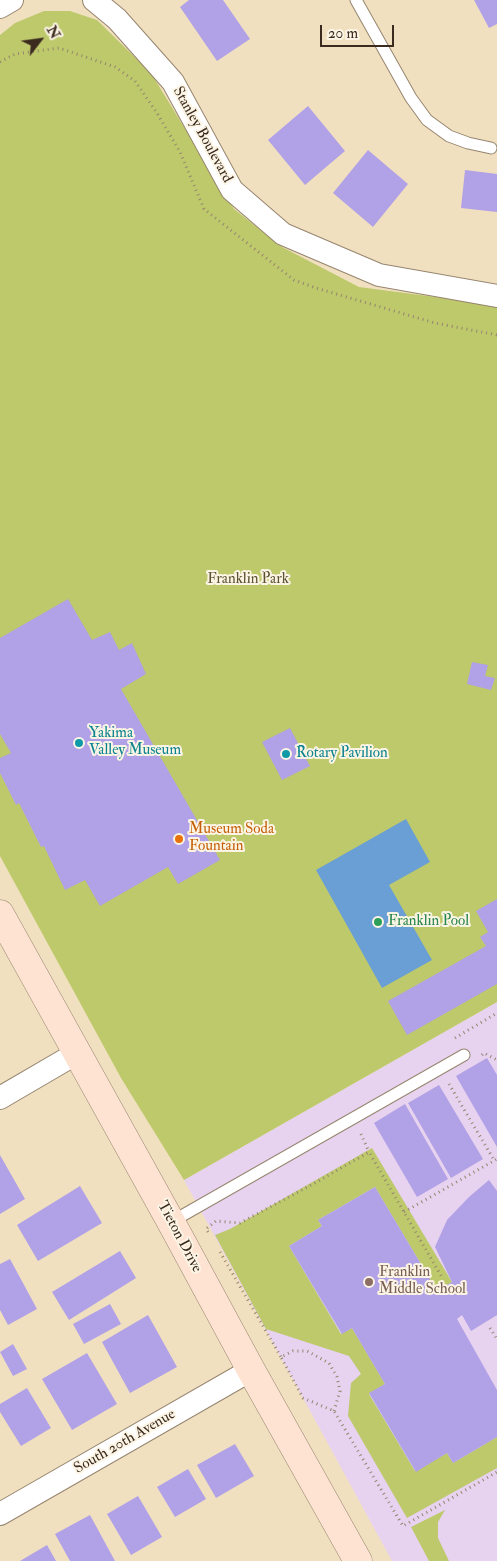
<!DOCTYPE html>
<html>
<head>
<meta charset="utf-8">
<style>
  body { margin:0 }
  #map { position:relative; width:497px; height:1561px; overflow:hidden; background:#f1e0c0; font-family:"IM FELL Double Pica",serif }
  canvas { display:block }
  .north { position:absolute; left:15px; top:15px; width:50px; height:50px; -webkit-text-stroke:4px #fcf5e5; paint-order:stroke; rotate:60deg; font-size:14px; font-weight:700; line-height:20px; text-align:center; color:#3b2a1e }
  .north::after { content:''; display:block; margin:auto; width:18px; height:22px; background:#3b2a1e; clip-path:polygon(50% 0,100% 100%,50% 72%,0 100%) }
  .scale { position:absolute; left:320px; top:25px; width:74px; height:22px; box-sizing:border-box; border:2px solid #3b2a1e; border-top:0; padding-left:6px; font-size:15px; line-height:18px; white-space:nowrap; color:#3b2a1e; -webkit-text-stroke:4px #fcf5e5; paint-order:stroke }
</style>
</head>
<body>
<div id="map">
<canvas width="497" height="1561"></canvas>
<div class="north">N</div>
<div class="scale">20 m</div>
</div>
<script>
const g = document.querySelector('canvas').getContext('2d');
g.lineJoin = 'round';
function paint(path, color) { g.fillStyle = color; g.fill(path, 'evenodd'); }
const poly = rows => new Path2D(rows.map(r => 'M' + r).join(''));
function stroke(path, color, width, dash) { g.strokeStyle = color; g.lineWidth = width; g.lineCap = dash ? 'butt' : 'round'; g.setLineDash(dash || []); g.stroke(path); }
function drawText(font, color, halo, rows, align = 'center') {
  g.font = font + ' "IM FELL Double Pica",serif'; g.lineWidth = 4; g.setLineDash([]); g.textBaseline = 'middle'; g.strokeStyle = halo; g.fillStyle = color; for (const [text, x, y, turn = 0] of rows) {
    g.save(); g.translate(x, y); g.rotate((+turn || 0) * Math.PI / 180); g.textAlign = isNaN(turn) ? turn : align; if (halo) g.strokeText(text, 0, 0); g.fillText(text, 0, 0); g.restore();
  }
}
const built = poly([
  [497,1002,497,1561,392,1561,184,1180]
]);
const green = poly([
  [44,11,70,11,97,20,151,73,234,209,282,247,359,287,497,305,497,1002,184,1180,121,1078,0,856,0,35,15,23],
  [372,1148,452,1282,437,1291,375,1187,318,1220,322,1226,289,1246,341,1334,352,1328,385,1384,369,1394,415,1471,447,1453,453,1463,497,1437,497,1468,407,1518,348,1416,351,1383,361,1374,349,1356,266,1329,215,1235,230,1229],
  [445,1510,438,1522,438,1538,449,1561,429,1561,411,1527]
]);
const water = poly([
  [406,819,430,862,389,885,432,960,382,988,316,870]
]);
const building = poly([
  [189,0,223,0,250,39,217,61,180,7],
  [474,0,497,0,497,24,489,28],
  [308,106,345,151,305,185,268,140],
  [368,150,408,184,373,227,333,193],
  [465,170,497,174,497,212,461,208],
  [68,599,92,640,110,632,119,650,132,643,146,674,121,689,220,860,178,884,168,867,100,906,85,880,65,890,44,846,41,847,19,803,16,805,0,773,0,758,11,753,0,734,0,638],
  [472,662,488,665,485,676,495,678,491,690,467,684],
  [290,728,310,766,282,780,262,742],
  [497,899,497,984,407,1035,388,1001,486,946,480,937,488,932,476,911],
  [487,1058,497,1075,497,1147,456,1076],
  [439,1085,483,1159,451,1178,408,1103],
  [405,1104,448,1179,417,1197,374,1123],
  [0,1155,25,1199,0,1214],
  [489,1180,497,1191,497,1315,471,1331,462,1315,457,1319,497,1390,497,1437,453,1463,447,1453,416,1472,369,1393,385,1384,352,1328,342,1334,289,1246,322,1226,318,1220,375,1187,437,1291,452,1282,435,1247,447,1220,469,1197],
  [80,1186,102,1223,38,1261,17,1225],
  [120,1251,136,1278,69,1320,52,1292],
  [10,1259,37,1309,8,1325,0,1310,0,1264],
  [110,1304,121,1324,84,1344,73,1324],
  [148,1315,177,1367,130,1393,102,1342],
  [13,1344,27,1369,13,1376,0,1352],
  [87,1353,117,1404,72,1430,42,1379],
  [27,1388,51,1428,21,1446,0,1412,0,1404],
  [235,1444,254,1476,216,1498,197,1465],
  [188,1469,206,1499,175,1517,157,1487],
  [138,1496,162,1537,131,1555,107,1514],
  [90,1515,115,1561,70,1561,55,1534],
  [47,1545,56,1561,20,1561]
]);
const path = poly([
  [0,62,15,54,59,48,115,67,135,81,157,113,180,152,204,209,294,280,316,288,435,323,497,335],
  [455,1038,497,1013],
  [482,1055,484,1053,497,1060],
  [449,1084,494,1160],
  [361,1134,369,1152],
  [404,1212,497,1159],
  [208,1232,206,1229,216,1221,240,1223,313,1184,369,1152,443,1279],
  [220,1252,281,1357],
  [490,1328,497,1339],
  [334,1411,340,1391,337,1377,329,1363,307,1351,293,1351,281,1357,303,1398,334,1411,403,1526,497,1472]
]);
const lane = poly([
  [356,0,411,98,427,120,449,136,468,143,491,148],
  [171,1222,464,1055]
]);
const street = poly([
  [94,0,117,19,173,82,232,190,283,234,379,275,497,296],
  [0,7,12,0],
  [0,1098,77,1053],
  [0,1514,251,1370]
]);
const secondary = poly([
  [0,914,171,1222,251,1370,358,1561]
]);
const markers = [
  [79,743,5,"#0f9aa8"],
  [286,754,5,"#0f9aa8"],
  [179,839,5,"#e8710a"],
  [378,922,5,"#2e9e5b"],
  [369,1282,5,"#8d6e63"]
];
const streetNames = [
  ["Stanley Boulevard",202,135,61],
  ["Tieton Drive",179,1237,62],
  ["South 20th Avenue",125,1442,-30]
];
const parkNames = [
  ["Franklin Park",248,580]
];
const cultureNames = [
  ["Yakima",89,734],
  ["Valley Museum",89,751],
  ["Rotary Pavilion",296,754]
];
const foodNames = [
  ["Museum Soda",189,830],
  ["Fountain",189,847]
];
const leisureNames = [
  ["Franklin Pool",388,922]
];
const educationNames = [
  ["Franklin",379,1273],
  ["Middle School",379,1290]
];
paint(built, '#e7d2ef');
paint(green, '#bdc96b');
paint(water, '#6a9fd6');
paint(building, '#b1a1e6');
stroke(lane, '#96856f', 13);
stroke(street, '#96856f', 24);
stroke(secondary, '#96856f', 29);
stroke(path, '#96856f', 3, [1, 4]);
stroke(lane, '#fff', 11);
stroke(street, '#fff', 22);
stroke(secondary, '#fee3d2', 28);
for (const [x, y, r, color] of markers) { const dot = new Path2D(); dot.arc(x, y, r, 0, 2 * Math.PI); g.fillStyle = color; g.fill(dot); stroke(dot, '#fcf5e5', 2); }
drawText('15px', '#3b2a1e', '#fcf5e5', streetNames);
drawText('15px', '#5c5231', '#fcf5e5', parkNames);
drawText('15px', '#0d838f', '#fcf5e5', cultureNames, 'left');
drawText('15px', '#c56008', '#fcf5e5', foodNames, 'left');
drawText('15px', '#27864d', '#fcf5e5', leisureNames, 'left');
drawText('15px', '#785e54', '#fcf5e5', educationNames, 'left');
</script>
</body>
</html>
